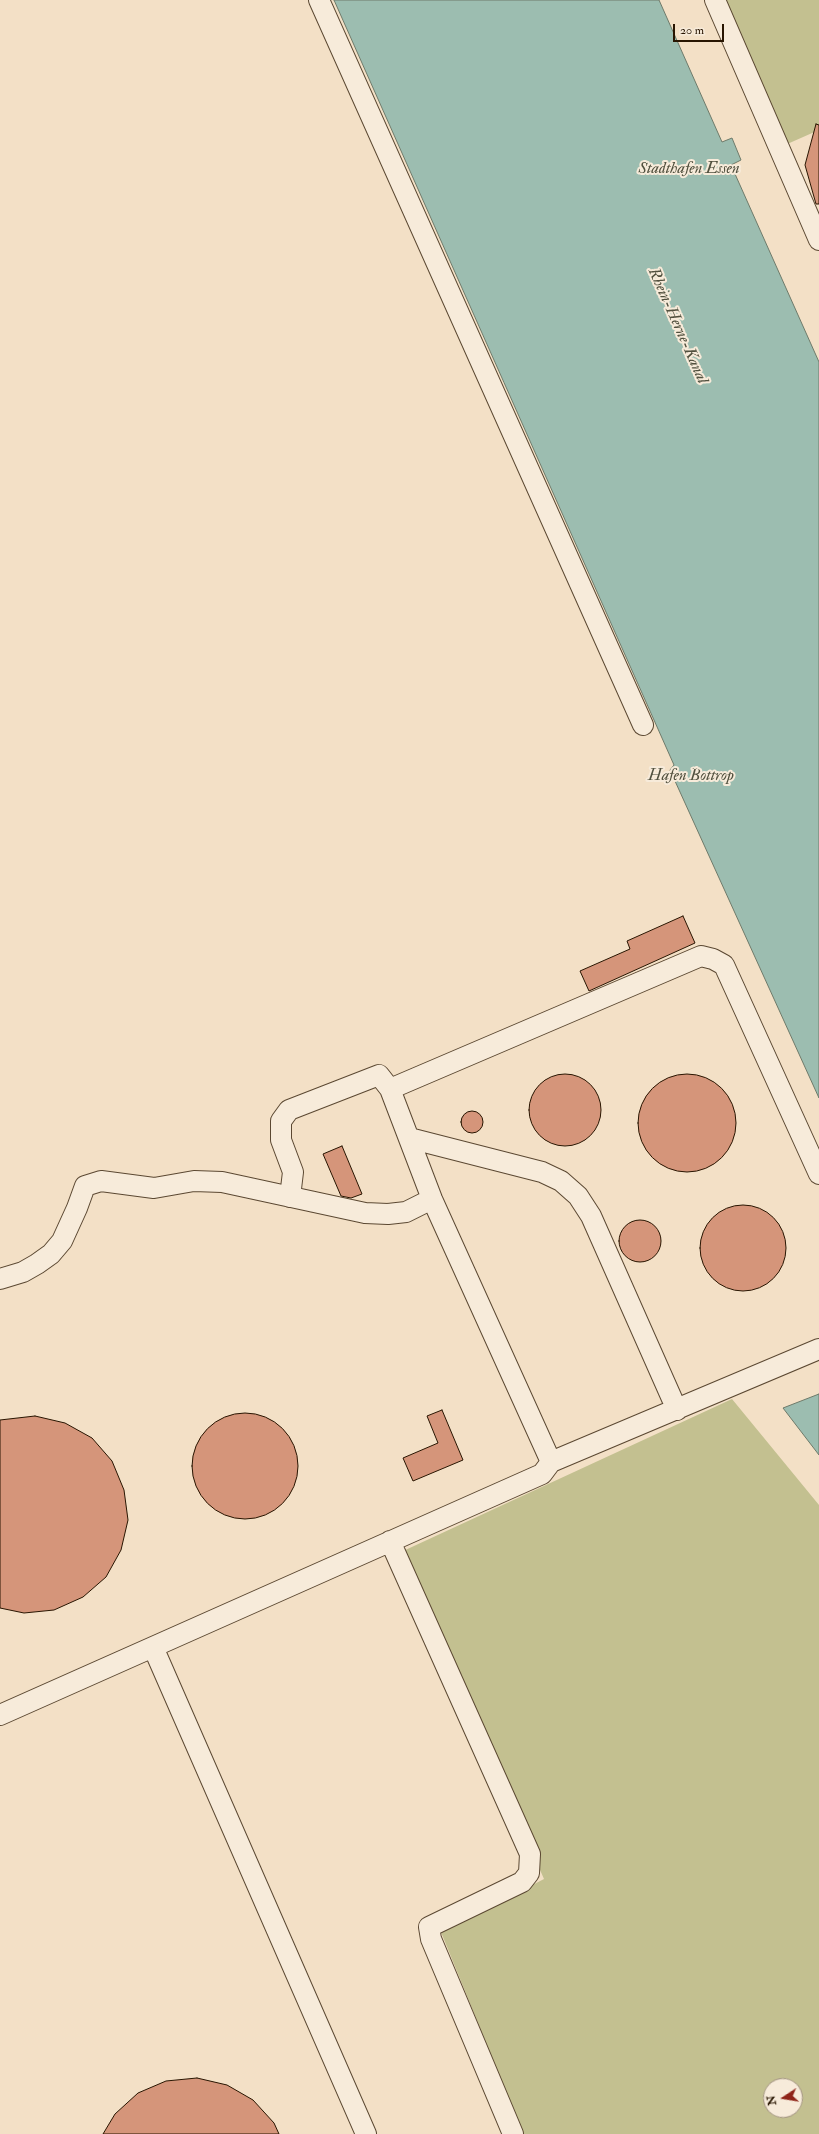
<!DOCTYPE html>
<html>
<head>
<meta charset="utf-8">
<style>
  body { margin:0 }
  #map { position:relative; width:819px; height:2134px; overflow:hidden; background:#f3e0c6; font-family:"IM FELL Double Pica",serif }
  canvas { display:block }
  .north { position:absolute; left:763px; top:2078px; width:40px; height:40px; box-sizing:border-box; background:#f7ebda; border:1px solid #a49583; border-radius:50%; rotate:258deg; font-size:11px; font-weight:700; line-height:16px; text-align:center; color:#281501 }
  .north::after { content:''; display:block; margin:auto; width:14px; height:18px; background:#8f2418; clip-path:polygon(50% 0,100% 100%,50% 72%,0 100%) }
  .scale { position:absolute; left:673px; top:24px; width:51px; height:18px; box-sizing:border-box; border:2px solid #281501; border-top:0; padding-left:5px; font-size:12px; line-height:14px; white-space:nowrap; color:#281501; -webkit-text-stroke:3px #f7ebda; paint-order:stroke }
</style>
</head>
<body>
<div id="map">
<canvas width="819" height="2134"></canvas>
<div class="north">N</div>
<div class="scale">20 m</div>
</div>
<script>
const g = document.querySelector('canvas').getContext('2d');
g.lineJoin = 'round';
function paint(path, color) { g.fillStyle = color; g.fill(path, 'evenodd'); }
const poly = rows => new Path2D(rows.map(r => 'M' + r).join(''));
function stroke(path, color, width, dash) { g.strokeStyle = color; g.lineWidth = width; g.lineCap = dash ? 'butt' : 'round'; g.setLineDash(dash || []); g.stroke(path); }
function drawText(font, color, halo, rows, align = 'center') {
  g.font = font + ' "IM FELL Double Pica",serif'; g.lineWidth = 4; g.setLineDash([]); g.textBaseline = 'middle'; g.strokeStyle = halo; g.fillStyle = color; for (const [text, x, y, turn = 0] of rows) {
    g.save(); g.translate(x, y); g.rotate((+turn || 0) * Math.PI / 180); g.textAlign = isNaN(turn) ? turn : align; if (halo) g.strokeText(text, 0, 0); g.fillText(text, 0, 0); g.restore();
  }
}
const green = poly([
  [720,0,819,0,819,130,785,145],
  [732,1399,819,1505,819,2134,523,2134,441,1932,544,1879,401,1552],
  [771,2086,795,2086,795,2110,771,2110]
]);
const water = poly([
  [334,0,659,0,722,142,732,138,741,160,731,165,819,362,819,1098,670,770,674,765,334,0],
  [819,1394,819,1455,783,1408,819,1394]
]);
const building = poly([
  [816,124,819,125,819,204,816,204,805,165,816,124],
  [683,916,695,943,589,991,580,971,630,949,627,941,683,916],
  '638 1123a49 49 0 1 1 98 0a49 49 0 1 1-98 0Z',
  '529 1110a36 36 0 1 1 72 0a36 36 0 1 1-72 0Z',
  '461 1122a11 11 0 1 1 22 0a11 11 0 1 1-22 0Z',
  [342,1146,362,1194,351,1198,341,1196,323,1154,342,1146],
  '700 1248a43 43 0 1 1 86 0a43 43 0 1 1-86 0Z',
  '619 1241a21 21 0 1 1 42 0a21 21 0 1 1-42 0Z',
  [442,1410,463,1460,413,1481,403,1458,438,1443,427,1416,442,1410],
  '192 1466a53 53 0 1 1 106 0a53 53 0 1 1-106 0Z',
  [35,1416,65,1423,92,1438,112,1461,124,1490,128,1520,121,1550,106,1577,83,1597,54,1610,24,1613,0,1608,0,1420,35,1416],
  [197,2078,227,2085,253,2100,274,2123,279,2134,103,2134,115,2114,138,2093,166,2081,197,2078]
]);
const minor = poly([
  [319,0,643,725],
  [715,0,819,240],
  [409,1138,542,1172,561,1181,578,1196,591,1216,677,1410],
  [290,1197,293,1172,281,1140,281,1121,289,1110,379,1075,390,1089],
  [0,1279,23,1272,37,1264,51,1254,62,1241,77,1208,85,1186,101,1181,154,1188,194,1181,222,1182,365,1213,388,1214,406,1212,432,1199],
  [551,1462,432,1199,390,1089,701,956,713,959,724,965,819,1174],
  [390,1541,530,1854,529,1873,522,1882,429,1927,431,1939,513,2134],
  [153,1647,366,2134],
  [0,1715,542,1474,551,1462,819,1349]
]);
const waterNames = [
  ["Stadthafen Essen",689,170],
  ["Rhein-Herne-Kanal",677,326,66],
  ["Hafen Bottrop",691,777]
];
paint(green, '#c3c090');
paint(water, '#9cbdb0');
stroke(water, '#6e7a6a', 1);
paint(building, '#d5957a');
stroke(building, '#281501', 1);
stroke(minor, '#5b4832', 22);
stroke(minor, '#f7ebda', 20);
drawText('italic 16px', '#51503e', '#f7ebda', waterNames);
</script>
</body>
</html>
